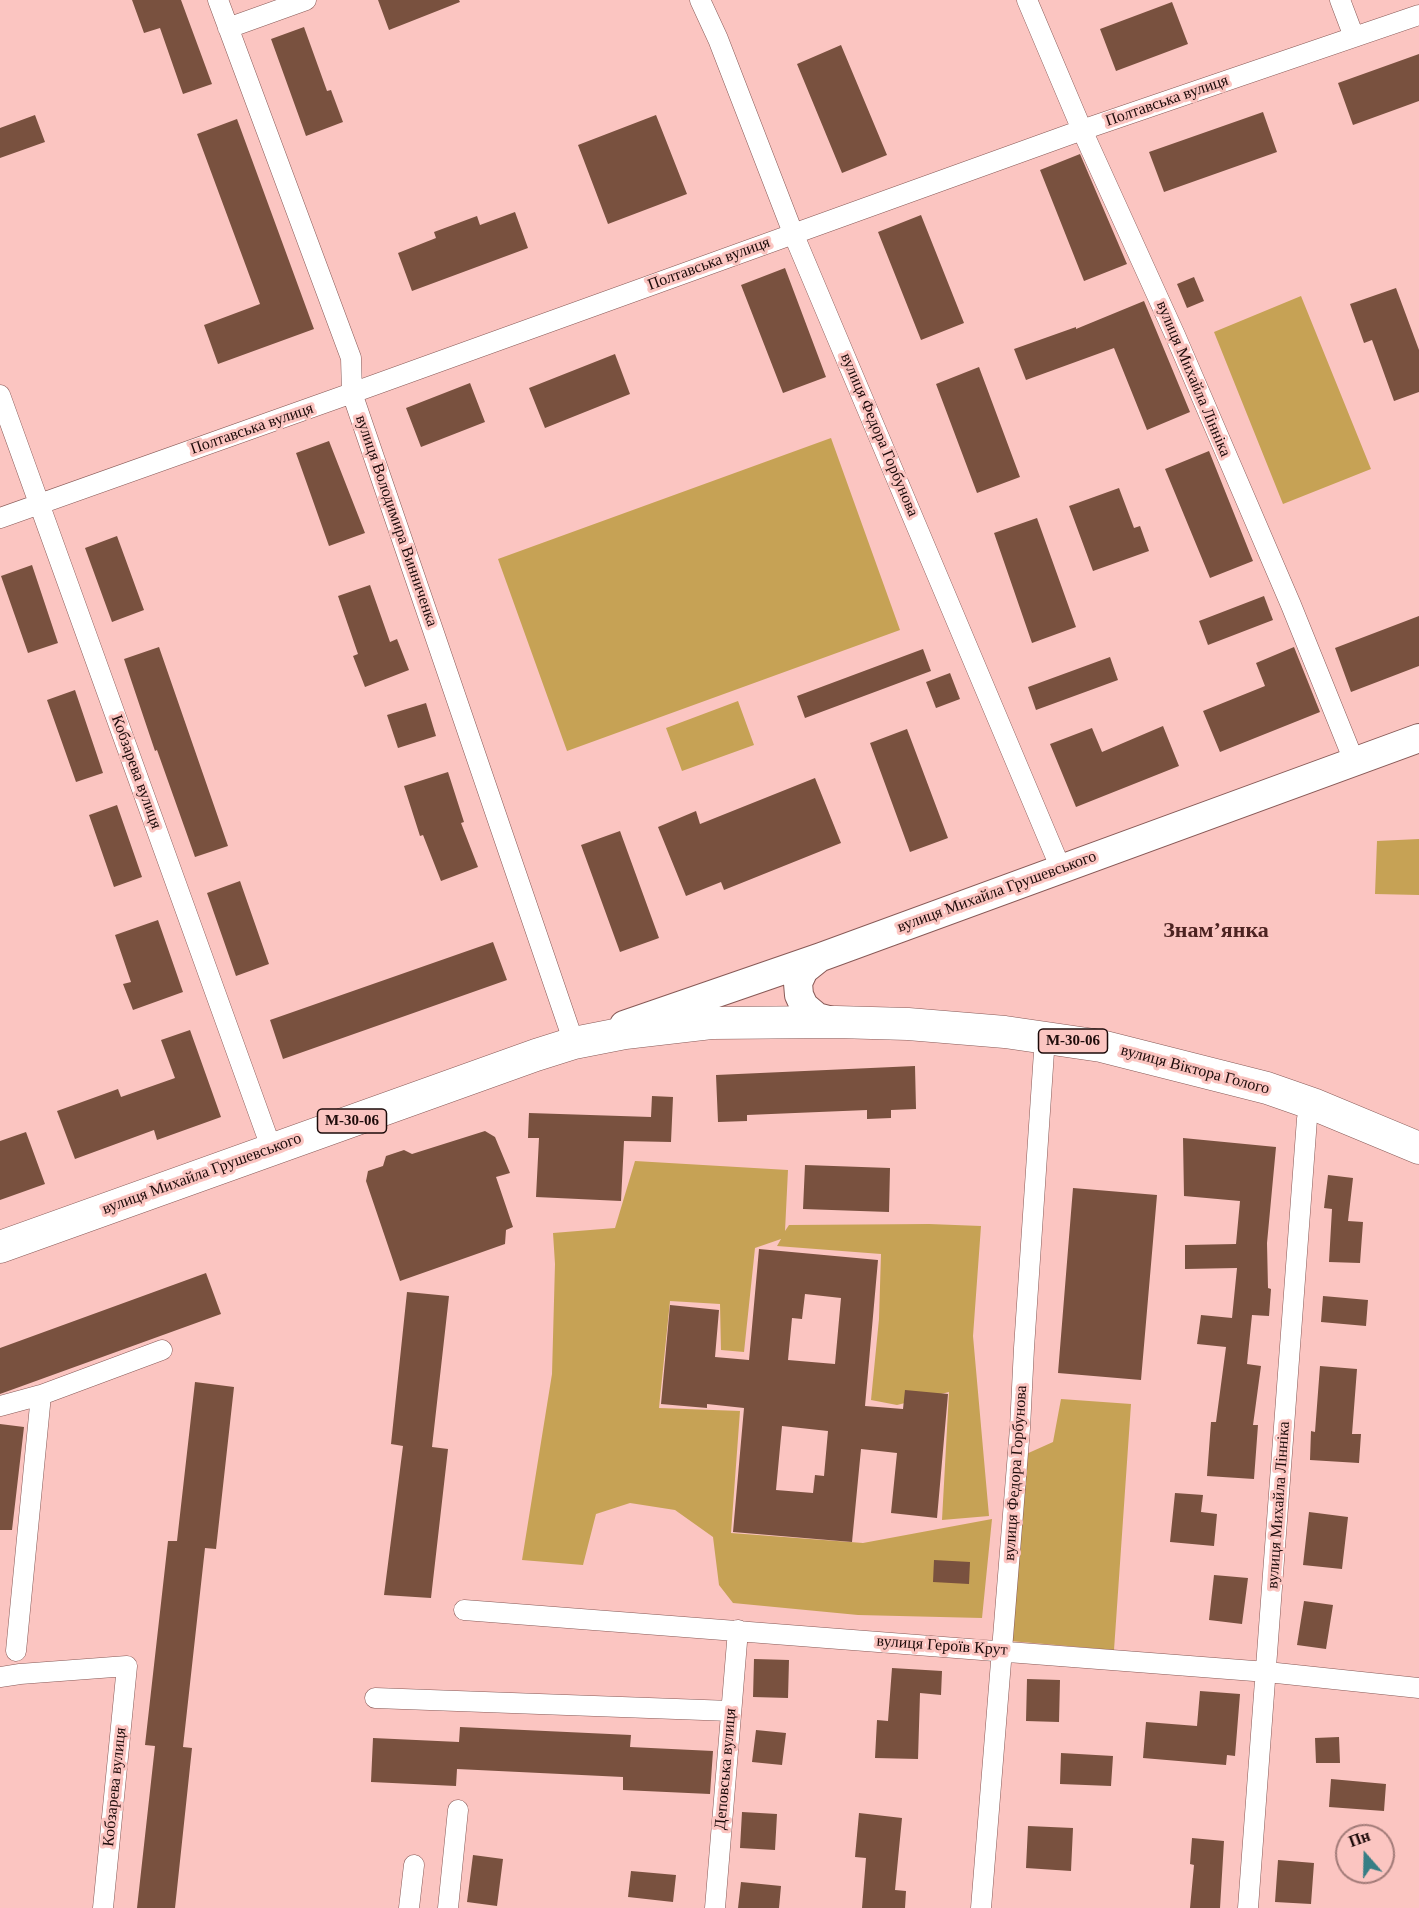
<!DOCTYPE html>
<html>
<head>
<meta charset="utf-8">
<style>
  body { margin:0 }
  #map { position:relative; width:1419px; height:1908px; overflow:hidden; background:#fbc5c1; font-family:"Times New Roman",serif }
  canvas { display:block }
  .north { position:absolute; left:1335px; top:1824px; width:60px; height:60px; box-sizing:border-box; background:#fbc5c1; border:2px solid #a27b78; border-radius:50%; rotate:340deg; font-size:16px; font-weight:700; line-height:24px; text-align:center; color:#1d0b0a }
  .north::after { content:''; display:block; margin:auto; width:21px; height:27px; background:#367e85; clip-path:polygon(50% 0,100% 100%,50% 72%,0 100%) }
</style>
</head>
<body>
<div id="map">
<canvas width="1419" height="1908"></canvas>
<div class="north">Пн</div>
</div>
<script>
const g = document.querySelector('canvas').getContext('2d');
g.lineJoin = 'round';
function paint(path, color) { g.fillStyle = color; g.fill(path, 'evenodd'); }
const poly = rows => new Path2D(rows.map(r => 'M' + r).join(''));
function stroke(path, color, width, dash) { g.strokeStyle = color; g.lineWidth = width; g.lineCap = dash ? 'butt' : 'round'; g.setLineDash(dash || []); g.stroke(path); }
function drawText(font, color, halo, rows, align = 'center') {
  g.font = font + ' "Times New Roman",serif'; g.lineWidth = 6; g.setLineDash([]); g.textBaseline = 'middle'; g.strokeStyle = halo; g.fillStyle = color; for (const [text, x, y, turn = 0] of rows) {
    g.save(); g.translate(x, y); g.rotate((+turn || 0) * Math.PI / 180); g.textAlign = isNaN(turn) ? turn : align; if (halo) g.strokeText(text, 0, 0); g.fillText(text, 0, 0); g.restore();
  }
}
const green = poly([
  [1301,296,1371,469,1283,504,1214,332],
  [831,438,900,630,567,751,498,559],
  [738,701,754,745,682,771,666,728],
  [1419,839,1419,895,1375,894,1377,841],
  [635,1161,788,1170,785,1231,789,1225,929,1224,981,1226,973,1336,989,1516,942,1520,949,1392,897,1405,871,1400,879,1319,881,1254,777,1246,781,1239,755,1248,744,1352,721,1350,720,1304,670,1301,659,1408,740,1411,731,1533,863,1543,992,1519,982,1618,858,1615,733,1603,719,1585,713,1537,675,1510,630,1503,596,1514,583,1565,522,1560,552,1374,555,1264,553,1233,615,1228],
  [1061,1399,1131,1404,1114,1650,1010,1641,1024,1455,1053,1442]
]);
const building = poly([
  [132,0,181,0,212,84,183,94,160,28,144,33],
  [378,0,459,0,460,2,389,30],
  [1172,2,1188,44,1116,71,1100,29],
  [304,27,327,91,331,90,343,122,306,136,271,39],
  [841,45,887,155,842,173,797,64],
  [1419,54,1419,101,1353,125,1338,83],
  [1263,112,1277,152,1164,192,1149,152],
  [35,115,45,142,0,158,0,128],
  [656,115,687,194,608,224,578,145],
  [237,119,314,329,218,364,204,325,260,304,197,134],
  [1080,154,1127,264,1084,281,1040,170],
  [515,212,528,248,412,291,398,253,436,238,434,232,477,216,480,225],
  [921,215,964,323,921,340,878,232],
  [785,268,826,377,783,393,741,285],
  [1194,277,1204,301,1187,308,1177,284],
  [1396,288,1419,350,1419,392,1394,401,1372,340,1364,343,1350,304],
  [1144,301,1190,412,1147,430,1114,348,1026,380,1014,349,1076,327,1076,329],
  [615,354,630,394,545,428,529,388],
  [979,367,1020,477,977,493,936,384],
  [470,383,485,422,421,447,406,408],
  [329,441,365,533,329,546,296,453],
  [1209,451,1253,561,1210,578,1165,469],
  [1119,488,1134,528,1140,526,1149,551,1093,571,1069,506],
  [1037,518,1076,627,1032,643,994,533],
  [117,536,144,610,112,622,85,548],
  [32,565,58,643,28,653,1,576],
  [370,585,390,642,397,639,409,670,365,687,353,656,358,654,338,596],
  [1264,596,1273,620,1208,645,1199,621],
  [1419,616,1419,666,1351,692,1335,648],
  [159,647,228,846,195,857,157,750,155,751,124,659],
  [1294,647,1320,712,1220,752,1203,711,1265,686,1256,663],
  [923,649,931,671,805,718,797,696],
  [1110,657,1118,680,1036,710,1028,687],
  [950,673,960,699,936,708,926,682],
  [75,690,103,773,76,782,47,700],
  [426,703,436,736,398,748,387,715],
  [1163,726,1179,766,1076,807,1050,744,1092,728,1102,752],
  [907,729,948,838,910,852,870,743],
  [448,772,464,822,461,823,478,867,441,881,423,835,420,836,404,786],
  [815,778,841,843,724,890,721,882,686,896,658,827,696,811,700,824],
  [117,805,142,877,114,887,89,815],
  [620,831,659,938,620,952,581,845],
  [240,881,269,964,236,976,207,893],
  [158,920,183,992,133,1010,123,984,131,982,115,935],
  [493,942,507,980,283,1059,270,1020],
  [190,1030,221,1117,157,1140,154,1130,75,1159,57,1111,118,1089,121,1097,175,1078,161,1040],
  [915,1066,916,1109,891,1110,891,1118,867,1119,867,1110,747,1115,747,1121,718,1122,716,1075],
  [652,1096,673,1097,671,1142,624,1141,621,1201,536,1197,539,1138,528,1138,529,1113,651,1117],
  [485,1131,495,1137,510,1173,496,1177,513,1227,506,1230,505,1244,400,1281,366,1181,368,1171,383,1166,386,1156,404,1150,412,1154],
  [26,1132,45,1184,0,1200,0,1141],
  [1183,1138,1276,1147,1267,1243,1268,1288,1271,1289,1269,1316,1252,1315,1247,1364,1261,1366,1253,1425,1258,1425,1254,1479,1207,1476,1211,1422,1216,1422,1226,1347,1197,1344,1201,1315,1232,1318,1237,1268,1185,1269,1185,1245,1236,1244,1240,1201,1184,1196],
  [805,1165,890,1168,889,1212,803,1209],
  [1328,1175,1353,1178,1348,1221,1363,1222,1360,1263,1329,1262,1332,1209,1324,1208],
  [1073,1188,1157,1195,1141,1380,1058,1373],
  [759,1249,878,1260,865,1406,903,1409,905,1390,948,1394,937,1518,891,1513,897,1453,861,1449,852,1542,733,1532,744,1408,707,1404,707,1408,661,1404,670,1305,719,1310,715,1357,749,1360],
  [805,1294,841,1298,835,1364,788,1360,792,1318,802,1319],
  [782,1426,828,1431,824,1476,815,1475,813,1493,776,1490],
  [206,1273,221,1314,0,1394,0,1348],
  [407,1292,449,1296,432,1447,448,1449,431,1598,384,1595,403,1446,391,1444],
  [1323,1296,1368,1300,1366,1326,1321,1322],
  [1320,1366,1357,1369,1352,1434,1361,1434,1359,1463,1310,1460,1311,1431,1315,1432],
  [195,1382,234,1387,216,1549,205,1548,183,1747,192,1748,175,1908,137,1908,155,1746,145,1745,168,1541,177,1541],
  [0,1424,24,1427,12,1530,0,1530],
  [1175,1493,1203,1495,1201,1512,1217,1514,1214,1546,1170,1542],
  [1309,1512,1348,1517,1342,1569,1303,1565],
  [934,1560,970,1562,969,1584,933,1582],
  [1214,1575,1248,1578,1242,1624,1209,1620],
  [1304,1601,1333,1605,1326,1649,1297,1645],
  [754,1659,789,1660,788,1698,753,1697],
  [892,1668,942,1671,941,1695,920,1693,918,1759,875,1758,877,1720,888,1721],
  [1027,1679,1060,1680,1059,1722,1026,1721],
  [1200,1691,1240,1694,1235,1756,1227,1755,1226,1765,1143,1758,1146,1722,1197,1726],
  [460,1727,631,1735,630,1747,713,1751,710,1794,623,1790,623,1777,457,1769,456,1786,371,1782,373,1738,459,1742],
  [756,1730,786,1733,782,1765,752,1762],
  [1339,1737,1340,1763,1316,1763,1315,1738],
  [1061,1753,1113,1756,1111,1786,1060,1784],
  [1331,1779,1386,1784,1384,1811,1329,1807],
  [742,1812,777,1814,775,1850,740,1848],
  [859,1813,902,1818,895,1890,906,1891,905,1908,862,1908,866,1858,855,1857],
  [1028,1826,1073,1828,1071,1871,1026,1868],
  [1192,1838,1224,1841,1220,1908,1190,1908,1194,1865,1190,1864],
  [473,1855,503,1859,497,1906,467,1902],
  [1278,1860,1314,1863,1311,1904,1275,1902],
  [631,1871,676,1875,673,1902,628,1897],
  [741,1882,781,1886,779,1908,738,1908]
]);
const street = poly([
  [218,0,351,358,352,393,574,1043],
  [700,0,718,39,793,233,1061,869],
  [1027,0,1082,130,1175,335,1291,605,1354,761],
  [1340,0,1354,37],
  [228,28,306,0],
  [0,395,272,1150],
  [0,518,352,393,1082,130,1419,15],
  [0,1406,41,1395,162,1350],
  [464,1610,1267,1672,1419,1688],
  [16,1651,41,1395],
  [0,1677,20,1674,127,1666,103,1908],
  [375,1698,731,1711],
  [409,1908,414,1865],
  [448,1908,458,1810],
  [715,1908,738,1630],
  [981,1908,1020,1428,1024,1348,1045,1037],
  [1248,1908,1307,1119,1313,1104]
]);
const secondary = poly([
  [819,958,804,970,798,983,799,995,804,1006,817,1017,836,1022],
  [624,1025,821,957,1419,738]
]);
const primary = poly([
  [0,1247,536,1055,574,1043,625,1033,711,1023,836,1022,908,1024,1005,1032,1101,1046,1267,1088,1313,1104,1419,1148]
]);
const shields = [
  [1073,1041,69],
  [352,1121,69]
];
const shieldNames = [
  ["М-30-06",1073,1041],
  ["М-30-06",352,1121]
];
const streetNames = [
  ["Полтавська вулиця",1167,101,-19],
  ["Полтавська вулиця",709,264,-20],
  ["вулиця Михайла Лінніка",1193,379,67],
  ["Полтавська вулиця",252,429,-19],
  ["вулиця Федора Горбунова",879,435,67],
  ["вулиця Володимира Винниченка",396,521,71],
  ["Кобзарева вулиця",136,772,70],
  ["вулиця Михайла Грушевського",997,892,-20],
  ["вулиця Віктора Голого",1195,1070,15],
  ["вулиця Михайла Грушевського",202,1174,-20],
  ["вулиця Федора Горбунова",1016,1473,-86],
  ["вулиця Михайла Лінніка",1279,1505,-86],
  ["вулиця Героїв Крут",942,1646,4],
  ["Деповська вулиця",726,1769,-85],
  ["Кобзарева вулиця",115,1787,-84]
];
const districtNames = [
  ["Знам’янка",1216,931]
];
paint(green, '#c6a255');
paint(building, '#79513f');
stroke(street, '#875956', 21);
stroke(secondary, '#875956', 30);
stroke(primary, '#875956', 33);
stroke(street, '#fff', 20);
stroke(secondary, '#fff', 28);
stroke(primary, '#fff', 32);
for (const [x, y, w] of shields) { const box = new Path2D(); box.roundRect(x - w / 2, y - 12, w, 24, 4.5); g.fillStyle = '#fbc5c1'; g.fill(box); stroke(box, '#1d0b0a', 1.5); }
drawText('bold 15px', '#1d0b0a', null, shieldNames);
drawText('16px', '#1d0b0a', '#fbc5c1', streetNames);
drawText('bold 22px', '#4c2321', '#fbc5c1', districtNames);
</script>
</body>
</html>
